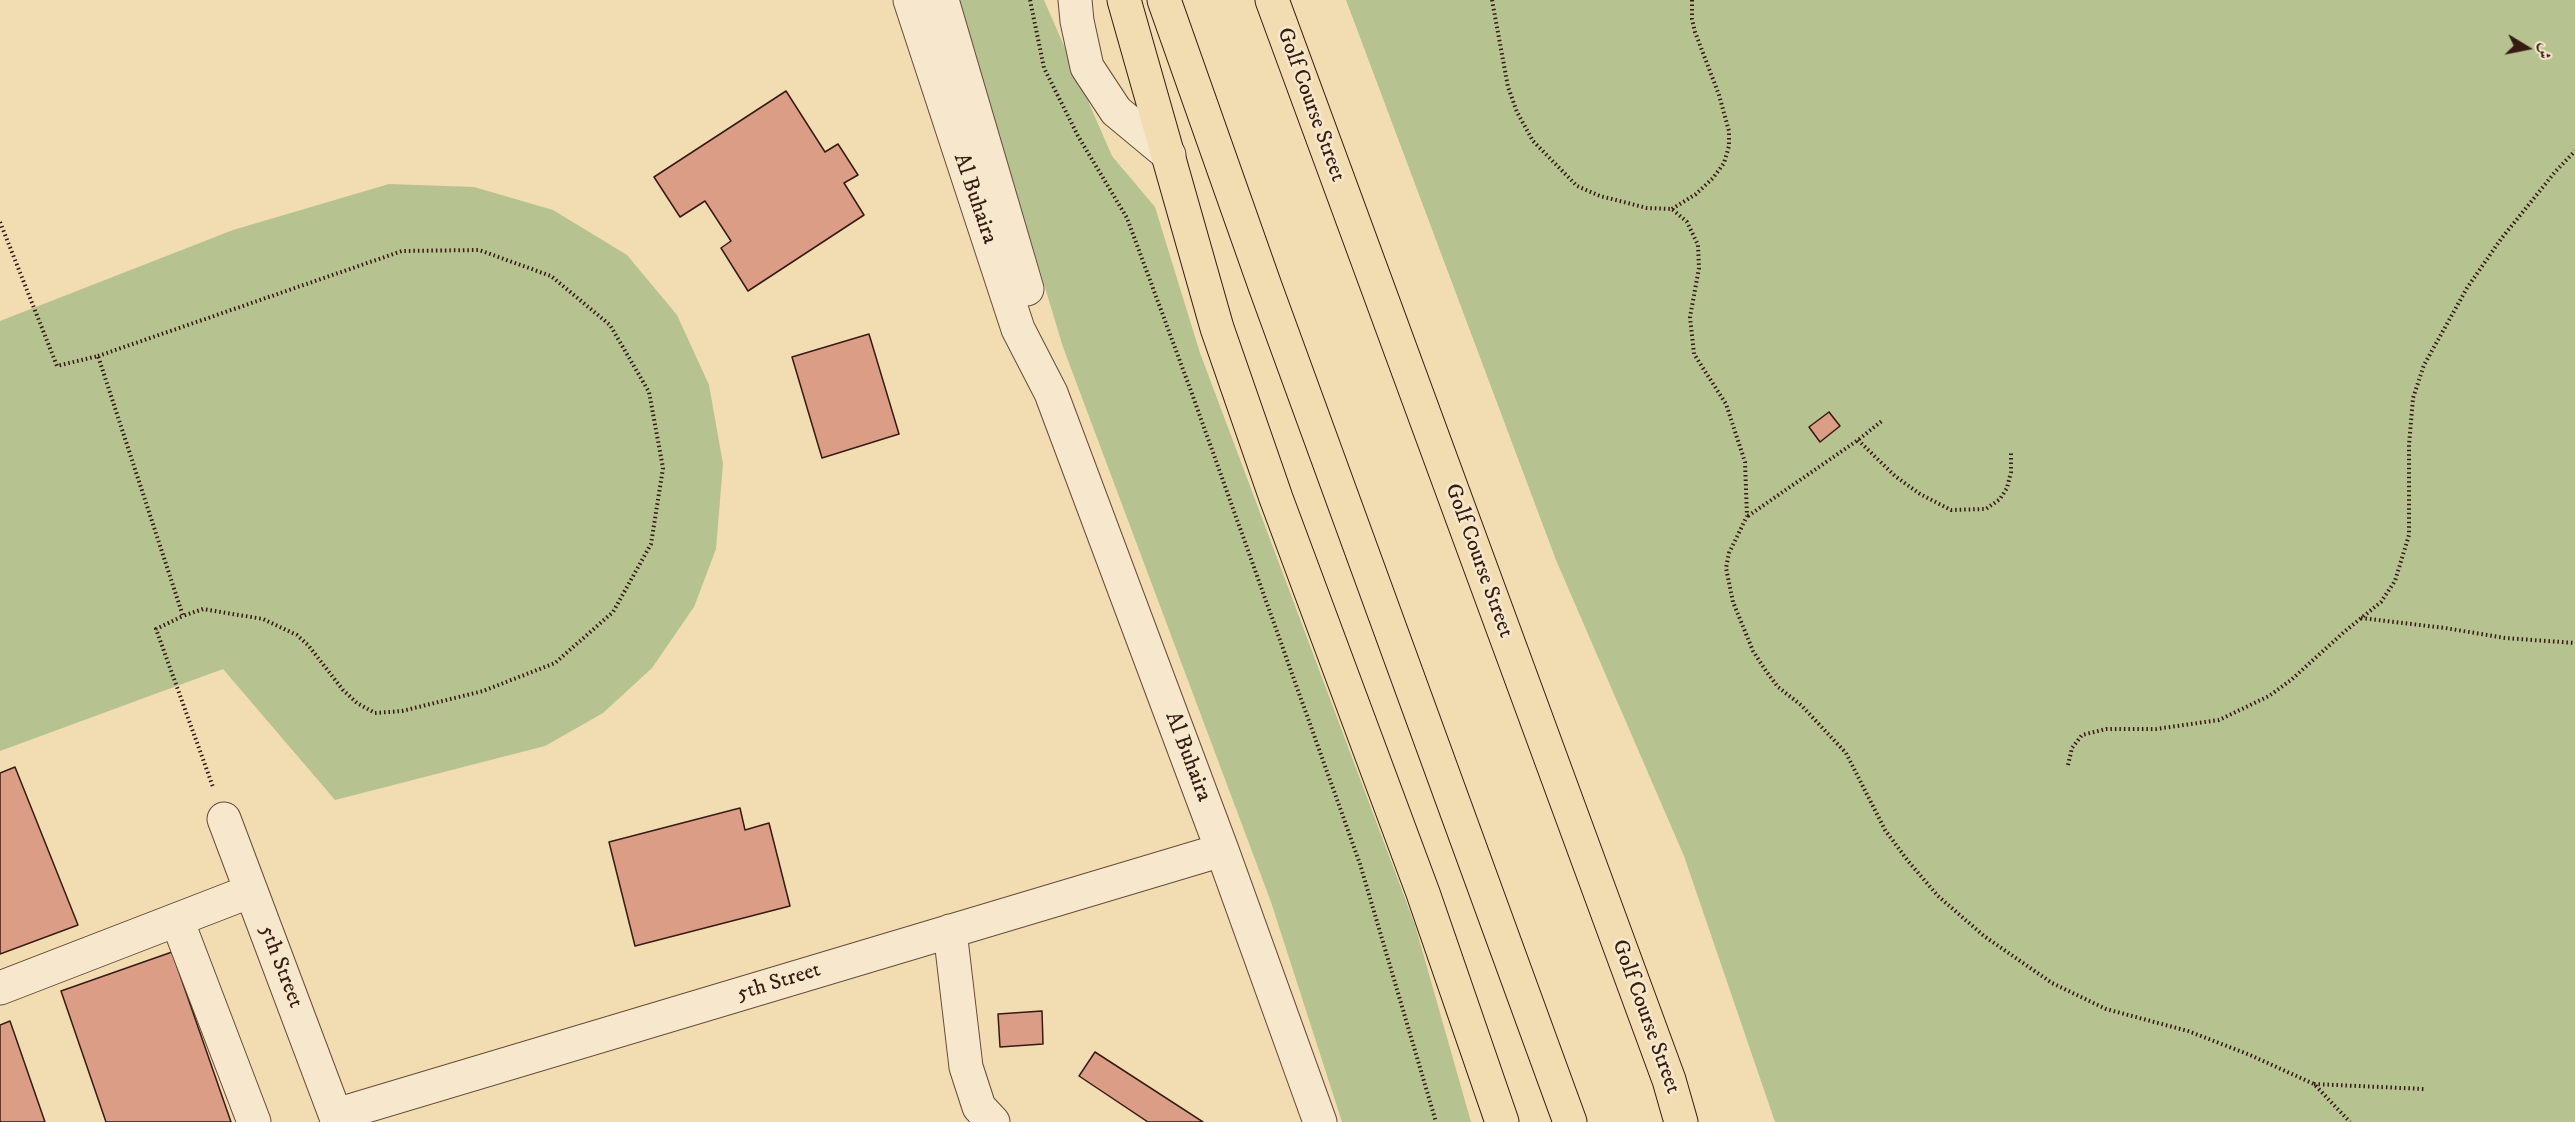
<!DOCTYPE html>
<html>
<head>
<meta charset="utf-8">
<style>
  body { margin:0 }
  #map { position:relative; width:2575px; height:1122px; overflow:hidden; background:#f2dcb2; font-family:"IM FELL DW Pica",Amiri,serif }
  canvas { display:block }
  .north { position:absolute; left:2497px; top:18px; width:60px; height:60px; -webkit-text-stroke:4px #f7e8cd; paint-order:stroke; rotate:100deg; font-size:16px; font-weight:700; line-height:24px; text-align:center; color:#361b10 }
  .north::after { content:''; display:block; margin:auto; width:21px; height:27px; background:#361b10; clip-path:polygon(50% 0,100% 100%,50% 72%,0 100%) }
</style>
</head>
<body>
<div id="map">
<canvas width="2575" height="1122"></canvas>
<div class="north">ش</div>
</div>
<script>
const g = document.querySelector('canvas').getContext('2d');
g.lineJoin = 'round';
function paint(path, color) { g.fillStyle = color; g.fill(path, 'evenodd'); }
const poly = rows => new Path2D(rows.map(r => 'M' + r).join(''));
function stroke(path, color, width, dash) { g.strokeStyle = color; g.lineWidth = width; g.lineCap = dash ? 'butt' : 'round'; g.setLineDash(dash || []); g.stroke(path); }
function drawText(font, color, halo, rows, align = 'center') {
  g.font = font + ' "IM FELL DW Pica",serif'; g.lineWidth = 5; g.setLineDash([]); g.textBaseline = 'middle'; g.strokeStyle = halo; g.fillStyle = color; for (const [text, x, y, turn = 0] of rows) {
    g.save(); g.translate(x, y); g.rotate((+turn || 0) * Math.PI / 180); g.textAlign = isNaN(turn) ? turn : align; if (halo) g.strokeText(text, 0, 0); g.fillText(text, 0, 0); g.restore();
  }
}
const green = poly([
  [958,0,1044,0,1112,156,1155,207,1200,353,1415,925,1471,1122,1342,1122,1271,902,1063,347],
  [1346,0,2575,0,2575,1122,1775,1122,1684,856,1556,560],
  [389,184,474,187,553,210,627,255,677,315,709,385,723,464,716,549,694,607,652,668,603,713,545,746,335,800,223,669,0,751,0,321,233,230]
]);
const building = poly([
  [786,91,825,152,838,144,858,175,844,183,864,215,748,291,721,248,731,241,705,201,680,217,654,177,786,91],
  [869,334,899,434,822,458,792,357,869,334],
  [1829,412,1840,426,1820,442,1809,427,1829,412],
  [15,767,78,925,0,954,0,773,15,767],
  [740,808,745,830,769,823,790,906,635,946,609,842,740,808],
  [172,952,231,1122,106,1122,61,991,172,952],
  [1042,1011,1043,1044,1000,1047,998,1014,1042,1011],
  [10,1021,45,1122,0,1122,0,1025,10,1021],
  [1095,1052,1203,1122,1148,1122,1079,1076,1095,1052]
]);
const path = poly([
  [1030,0,1044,68,1078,136,1127,218,1191,391,1360,864,1436,1122],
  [1492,0,1508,87,1517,112,1533,141,1577,186,1600,196,1647,208,1672,209,1687,222,1698,245,1699,268,1690,317,1694,354,1726,404,1745,462,1747,516,1729,553,1726,568,1733,602,1753,651,1766,671,1778,687,1801,705,1846,753,1885,830,1908,861,1938,896,1984,936,2052,983,2106,1009,2188,1031,2250,1055,2314,1084,2350,1122],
  [1672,209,1696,194,1713,178,1724,163,1729,146,1729,131,1719,95,1695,32,1692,19,1692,0],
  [0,222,57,366,98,356,183,616,156,629,213,787],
  [98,356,402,251,479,250,551,276,610,325,649,392,663,468,651,544,613,612,555,663,483,691,402,711,375,713,357,703,343,690,308,645,297,635,263,619,203,609,183,616],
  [1858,440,1895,476,1920,494,1951,510,1986,509,2000,499,2007,488,2011,472,2011,452],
  [1748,516,1858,440,1883,420],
  [2361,618,2445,628,2505,638,2575,643],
  [2068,765,2072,748,2082,735,2106,729,2156,729,2219,720,2269,696,2291,680,2344,632,2381,602,2395,581,2409,535,2409,445,2413,398,2424,365,2467,288,2501,239,2555,172,2575,151],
  [2314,1084,2424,1089]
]);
const minor = poly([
  [910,0,1018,329,1051,393,1222,850,1320,1122],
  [942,0,1027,289],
  [1075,0,1077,21,1087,67,1116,111,1169,155],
  [224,819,338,1122],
  [177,920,254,1122],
  [950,931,966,1067,979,1107,993,1122],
  [0,988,251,891],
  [336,1115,1222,850]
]);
const major = poly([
  [1164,0,1265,286,1570,1122],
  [1272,0,1669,1080,1681,1122]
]);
const highway = poly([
  [1124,0,1217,328,1276,498,1423,893,1502,1122]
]);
const streetNames = [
  ["Golf Course Street",1310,105,70],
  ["Al Buhaira",974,199,71],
  ["Golf Course Street",1478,561,70],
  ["Al Buhaira",1187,757,69],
  ["5th Street",280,967,69],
  ["5th Street",779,983,-17],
  ["Golf Course Street",1645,1017,70]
];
paint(green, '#b6c290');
paint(building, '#dc9d87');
stroke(building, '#361b10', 1.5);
stroke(minor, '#654b38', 35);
stroke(major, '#361b10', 35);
stroke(highway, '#361b10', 35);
stroke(path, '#361b10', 4, [1.5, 3]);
stroke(minor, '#f7e8cd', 33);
stroke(major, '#f2dcb2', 33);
stroke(highway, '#f2dcb2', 33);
drawText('22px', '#361b10', '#f7e8cd', streetNames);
</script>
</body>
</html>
